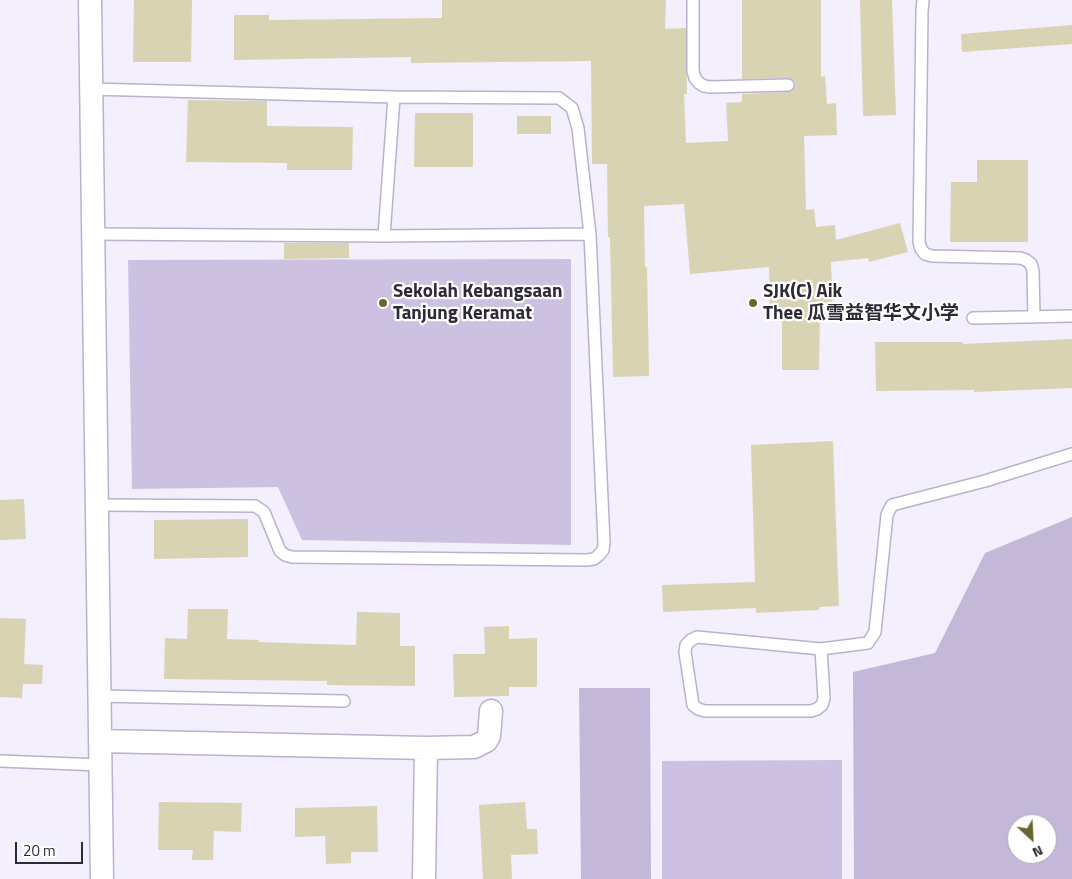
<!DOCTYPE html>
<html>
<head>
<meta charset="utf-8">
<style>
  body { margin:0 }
  #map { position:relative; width:1072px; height:879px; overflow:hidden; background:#f3effc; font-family:"Titillium Web",sans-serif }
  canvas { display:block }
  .north { position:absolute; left:1007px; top:814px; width:50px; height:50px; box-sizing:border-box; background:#fff; border:1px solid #aba9ae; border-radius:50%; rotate:155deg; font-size:14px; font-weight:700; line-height:20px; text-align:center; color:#2d2935 }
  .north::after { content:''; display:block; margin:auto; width:18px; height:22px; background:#6d6531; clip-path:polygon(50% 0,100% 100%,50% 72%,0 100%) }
  .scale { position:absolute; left:15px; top:842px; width:68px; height:22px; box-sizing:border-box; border:2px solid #2d2935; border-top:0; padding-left:6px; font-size:15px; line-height:18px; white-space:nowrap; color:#2d2935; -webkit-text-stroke:4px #fff; paint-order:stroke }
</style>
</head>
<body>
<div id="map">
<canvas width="1072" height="879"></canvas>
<div class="north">N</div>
<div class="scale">20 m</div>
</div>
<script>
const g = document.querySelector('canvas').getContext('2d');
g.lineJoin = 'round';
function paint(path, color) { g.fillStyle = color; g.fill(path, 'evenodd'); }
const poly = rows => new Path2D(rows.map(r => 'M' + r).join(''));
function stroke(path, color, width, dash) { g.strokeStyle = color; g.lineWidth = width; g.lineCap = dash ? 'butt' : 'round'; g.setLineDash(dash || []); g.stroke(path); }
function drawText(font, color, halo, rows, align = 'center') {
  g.font = font + ' "Titillium Web","Noto Sans SC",sans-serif'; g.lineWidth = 4.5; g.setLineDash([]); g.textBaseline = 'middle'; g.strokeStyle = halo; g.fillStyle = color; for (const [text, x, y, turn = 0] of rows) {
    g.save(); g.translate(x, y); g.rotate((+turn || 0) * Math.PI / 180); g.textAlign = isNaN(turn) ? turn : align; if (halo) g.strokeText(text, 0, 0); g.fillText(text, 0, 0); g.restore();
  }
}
const green = poly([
  [571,259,571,545,302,540,278,487,132,489,128,260],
  [842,760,842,879,662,879,662,761]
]);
const forest = poly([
  [1072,517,1072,879,854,879,853,672,935,653,985,553],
  [1017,824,1047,824,1047,854,1017,854],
  [579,688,650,688,651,879,581,879]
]);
const building = poly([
  [134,0,192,0,191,62,133,62],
  [442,0,666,0,665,29,686,28,687,94,684,94,686,143,728,141,726,103,742,102,742,94,788,92,795,88,795,82,788,78,742,79,742,0,821,0,821,77,825,76,827,104,836,103,837,135,804,136,806,210,814,209,816,227,835,225,836,240,900,223,908,252,869,262,868,258,831,262,833,315,820,315,819,370,782,370,782,317,770,317,769,267,690,274,684,204,644,206,645,267,647,267,649,376,613,377,610,237,608,237,607,164,592,164,591,61,411,63,411,57,234,60,234,15,269,15,269,20,442,18],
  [860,0,892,0,896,115,863,116],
  [1072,25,1072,44,962,52,961,34],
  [188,100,267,101,267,126,353,127,352,170,287,170,287,163,186,162],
  [415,113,473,113,473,167,414,167],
  [517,116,551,116,551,134,517,134],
  [977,160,1028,160,1028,242,950,242,951,182,977,182],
  [284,243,349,243,349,258,284,259],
  [1072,339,1072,388,974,392,974,390,876,391,875,342,963,342,963,344],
  [833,441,839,606,819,607,819,610,756,613,756,608,663,612,662,585,755,582,751,445],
  [24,499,26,539,0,540,0,500],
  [248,519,248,557,154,559,154,520],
  [188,609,228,609,227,639,259,640,259,642,317,644,356,645,357,612,400,613,400,646,415,646,415,686,327,685,327,681,164,679,165,638,187,639],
  [0,618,26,619,24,664,43,665,42,684,23,684,22,698,0,697],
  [509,626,509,639,537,638,537,687,509,687,509,696,454,697,453,654,485,654,484,627],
  [159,802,242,803,241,832,214,831,213,860,192,860,193,850,158,850],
  [525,802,527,829,537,829,538,854,511,855,512,879,483,879,479,805],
  [377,806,378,852,351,852,351,863,326,864,325,836,295,837,295,808]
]);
const lane = poly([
  [693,0,693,71,695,78,699,83,704,86,711,87,788,85],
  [923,0,922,11,919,242,921,249,925,254,932,256,1020,258,1026,260,1031,264,1033,271,1034,317],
  [91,89,394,97,559,98,572,108,578,128,590,234],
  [93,234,384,236,590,234,604,543,603,550,599,555,594,559,587,560,292,557,285,555,280,551,264,512,255,506,96,505],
  [384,236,394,97],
  [973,318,1072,316],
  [821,649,824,698,822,705,817,709,811,711,705,711,698,709,693,705,685,652,686,645,691,640,697,637,821,649,868,643,875,632,887,515,892,505,985,481,1072,454],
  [99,696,344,701],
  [0,761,100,765]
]);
const street = poly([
  [90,0,102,879],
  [100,741,426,748,474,747,486,741,489,736,491,711],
  [424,879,426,748]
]);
const markers = [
  [383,303,5,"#6d6531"],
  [753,303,5,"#6d6531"]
];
const poiNames = [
  ["Sekolah Kebangsaan",393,292],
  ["Tanjung Keramat",393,314],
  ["SJK(C) Aik",763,292],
  ["Thee 瓜雪益智华文小学",763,314]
];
paint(green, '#ccc1e1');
paint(forest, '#c4b8d9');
paint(building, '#d8d3b2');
stroke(lane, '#bbb1cf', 14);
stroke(street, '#bbb1cf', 25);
stroke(lane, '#fff', 11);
stroke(street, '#fff', 22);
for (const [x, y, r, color] of markers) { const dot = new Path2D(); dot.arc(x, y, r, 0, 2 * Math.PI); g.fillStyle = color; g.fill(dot); stroke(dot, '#fff', 2); }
drawText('bold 19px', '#2d2935', '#fff', poiNames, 'left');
</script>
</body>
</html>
